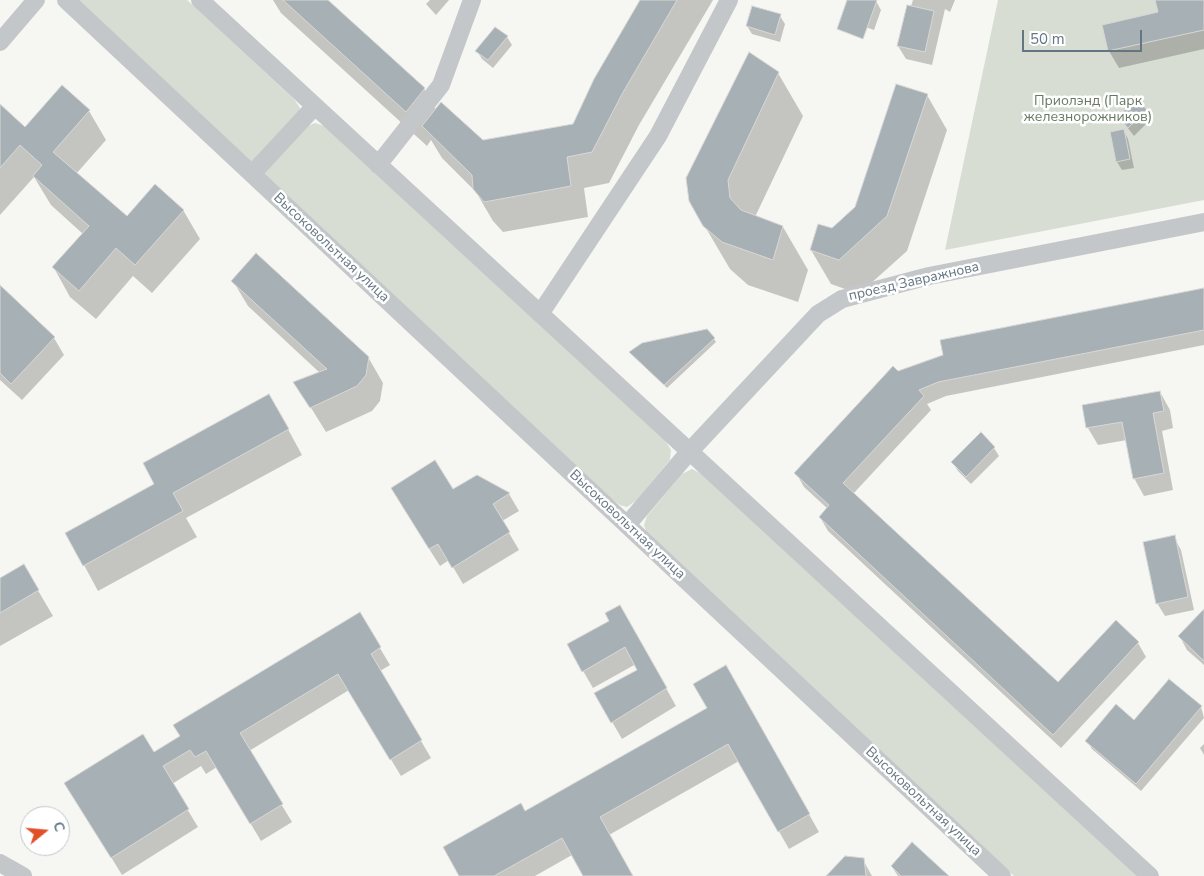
<!DOCTYPE html>
<html>
<head>
<meta charset="utf-8">
<style>
  body { margin:0 }
  #map { position:relative; width:1204px; height:876px; overflow:hidden; background:#f6f6f2; font-family:"Nunito Sans",sans-serif }
  canvas { display:block }
  .north { position:absolute; left:20px; top:806px; width:50px; height:50px; box-sizing:border-box; background:#fff; border:1px solid #c1c8cd; border-radius:50%; rotate:73deg; font-size:14px; font-weight:700; line-height:20px; text-align:center; color:#657683 }
  .north::after { content:''; display:block; margin:auto; width:18px; height:22px; background:#e15127; clip-path:polygon(50% 0,100% 100%,50% 72%,0 100%) }
  .scale { position:absolute; left:1022px; top:30px; width:120px; height:22px; box-sizing:border-box; border:2px solid #657683; border-top:0; padding-left:6px; font-size:15px; line-height:18px; white-space:nowrap; color:#657683; -webkit-text-stroke:4px #fff; paint-order:stroke }
</style>
</head>
<body>
<div id="map">
<canvas width="1204" height="876"></canvas>
<div class="north">С</div>
<div class="scale">50 m</div>
</div>
<script>
const g = document.querySelector('canvas').getContext('2d');
g.lineJoin = 'round';
function paint(path, color) { g.fillStyle = color; g.fill(path, 'evenodd'); }
const poly = rows => new Path2D(rows.map(r => 'M' + r).join(''));
function stroke(path, color, width, dash) { g.strokeStyle = color; g.lineWidth = width; g.lineCap = dash ? 'butt' : 'round'; g.setLineDash(dash || []); g.stroke(path); }
function drawText(font, color, halo, rows, align = 'center') {
  g.font = font + ' "Nunito Sans",sans-serif'; g.lineWidth = 5; g.setLineDash([]); g.textBaseline = 'middle'; g.strokeStyle = halo; g.fillStyle = color; for (const [text, x, y, turn = 0] of rows) {
    g.save(); g.translate(x, y); g.rotate((+turn || 0) * Math.PI / 180); g.textAlign = isNaN(turn) ? turn : align; if (halo) g.strokeText(text, 0, 0); g.fillText(text, 0, 0); g.restore();
  }
}
const green = poly([
  [75,0,187,0,294,99,300,108,299,118,254,161,245,161],
  [998,0,1204,0,1204,200,945,250],
  [315,123,327,127,665,440,671,450,670,460,637,500,627,507,620,505,609,497,262,173,302,128],
  [692,469,702,474,1138,876,1014,876,647,534,644,525,647,516,682,474]
]);
const shadow = poly([
  [273,0,327,0,424,89,436,110,483,142,574,125,642,0,713,0,639,125,609,183,584,188,588,217,503,232,493,221,476,192,442,158,431,140,427,146,281,13],
  [430,0,449,0,436,15,426,4],
  [849,0,876,1,881,10,874,30,849,21],
  [913,0,955,0,950,12,945,9,932,65,906,59,898,46],
  [1157,0,1204,0,1204,49,1119,68,1109,51,1160,13],
  [780,16,785,24,780,42,752,34,747,26],
  [507,37,512,45,493,68,482,59,477,51],
  [778,73,803,116,755,217,783,227,808,270,798,302,748,285,730,269,690,201],
  [927,95,947,130,907,251,859,294,831,284,811,250,856,208],
  [1137,100,1151,119,1134,136,1119,117],
  [89,111,106,140,76,174,127,218,183,210,200,239,152,293,133,276,96,319,70,297,54,268,83,234,51,205,34,177,0,215,0,116,25,128],
  [1123,130,1128,139,1134,168,1122,170,1117,162],
  [233,281,368,357,383,383,380,401,372,411,326,432,295,382,320,373,248,306],
  [0,287,54,338,64,355,22,400,0,380],
  [1204,289,1204,345,946,396,927,404,931,410,853,494,1058,684,1138,643,1146,657,1061,748,828,531,820,517,828,509,804,487,796,473,898,373],
  [714,339,716,342,667,388,631,352],
  [1160,392,1170,410,1173,428,1162,431,1173,490,1144,496,1134,478,1127,440,1098,445,1088,428,1084,406],
  [283,420,302,455,186,518,197,537,98,591,84,565,156,485],
  [994,448,999,456,971,484,958,471,953,463],
  [477,476,509,494,519,511,502,521,519,550,463,584,449,560,440,566,402,506,453,491],
  [1174,537,1181,550,1194,610,1165,616,1157,603],
  [23,565,53,616,0,646,0,579],
  [620,606,676,706,622,739,596,694,639,670,636,664,593,688,568,645,610,621],
  [1204,611,1204,665,1187,650,1180,637],
  [359,613,390,665,380,671,431,758,401,776,349,690,249,751,292,822,261,841,217,767,206,774,201,766,172,784,198,827,122,875,76,800,181,736],
  [726,667,819,832,789,849,739,761,609,835,632,876,584,876,572,855,535,876,461,876,525,812,708,709],
  [1201,707,1204,718,1141,791,1092,749,1087,741,1135,722],
  [1204,744,1204,755,1200,748],
  [863,860,872,876,827,876],
  [892,867,947,876,898,876]
]);
const building = poly([
  [283,0,328,0,425,88,406,112,283,0],
  [640,0,677,0,622,94,592,152,567,157,571,186,484,202,473,189,472,175,422,126,441,102,483,140,573,124,594,79,640,0],
  [847,0,877,0,863,39,837,29,847,0],
  [1155,0,1204,0,1204,30,1108,51,1102,25,1158,12,1155,0],
  [907,5,934,11,925,52,897,46,907,5],
  [752,6,781,14,775,35,746,26,752,6],
  [495,27,508,36,488,60,475,51,495,27],
  [749,52,779,72,728,180,730,198,741,210,783,226,773,260,722,242,703,226,689,201,686,178,749,52],
  [896,84,928,94,887,216,839,260,810,250,818,224,832,228,855,207,896,84],
  [62,85,90,110,53,152,127,216,155,184,184,210,135,265,116,248,79,291,52,267,89,226,33,176,42,165,20,145,0,168,0,104,25,127,62,85],
  [1137,99,1147,110,1128,128,1118,116,1137,99],
  [1124,129,1130,159,1116,162,1110,132,1124,129],
  [256,253,369,357,366,375,357,386,310,408,293,382,327,369,231,281,256,253],
  [0,285,55,337,11,384,0,373,0,285],
  [1204,288,1204,330,938,382,919,390,924,396,843,483,1058,682,1116,620,1139,642,1053,735,819,517,829,505,794,473,893,366,898,371,943,355,940,340,1204,288],
  [707,329,715,338,664,385,629,352,642,343,707,329],
  [1160,391,1164,411,1153,413,1164,473,1133,479,1122,422,1086,428,1082,405,1160,391],
  [269,394,289,429,173,493,183,511,83,566,65,533,154,484,143,463,269,394],
  [981,432,995,447,966,477,951,462,981,432],
  [435,460,453,489,477,475,510,493,493,504,510,532,452,568,438,544,429,549,391,488,435,460],
  [1175,535,1188,597,1156,604,1143,542,1175,535],
  [24,564,39,590,0,613,0,578,24,564],
  [620,605,667,688,611,723,594,693,637,670,625,647,582,672,567,644,609,621,605,613,620,605],
  [1204,609,1204,661,1178,636,1204,609],
  [360,612,381,647,371,654,422,740,390,760,338,674,240,733,283,804,250,824,206,751,195,757,190,750,163,766,189,809,111,858,64,783,143,734,154,752,180,736,173,725,360,612],
  [726,665,810,814,778,832,728,744,600,817,633,876,583,876,562,838,494,876,459,876,443,847,521,803,525,811,707,708,693,684,726,665],
  [1169,679,1202,706,1136,784,1085,741,1116,704,1134,720,1169,679],
  [912,842,949,876,901,876,891,866,912,842],
  [845,856,864,858,866,876,826,876,845,856]
]);
const minor = poly([
  [66,0,1002,876],
  [200,0,1150,876],
  [0,42,36,0],
  [378,165,441,85,472,0],
  [252,174,315,106],
  [540,314,658,136,729,0],
  [627,525,689,452,818,314,842,299,929,276,1204,222],
  [0,863,23,876]
]);
const parkNames = [
  ["Приолэнд (Парк",1088,102],
  ["железнорожников)",1088,118]
];
const streetNames = [
  ["Высоковольтная улица",331,248,43],
  ["проезд Завражнова",914,282,-13],
  ["Высоковольтная улица",627,525,43],
  ["Высоковольтная улица",923,802,43]
];
paint(green, '#d7ddd3');
paint(shadow, '#0003');
paint(building, '#a7b0b5');
stroke(building, '#d7d7d5', 1);
stroke(minor, '#c3c7ca', 18);
drawText('14px', '#687a64', '#fff', parkNames);
drawText('14px', '#657683', '#fff', streetNames);
</script>
</body>
</html>
